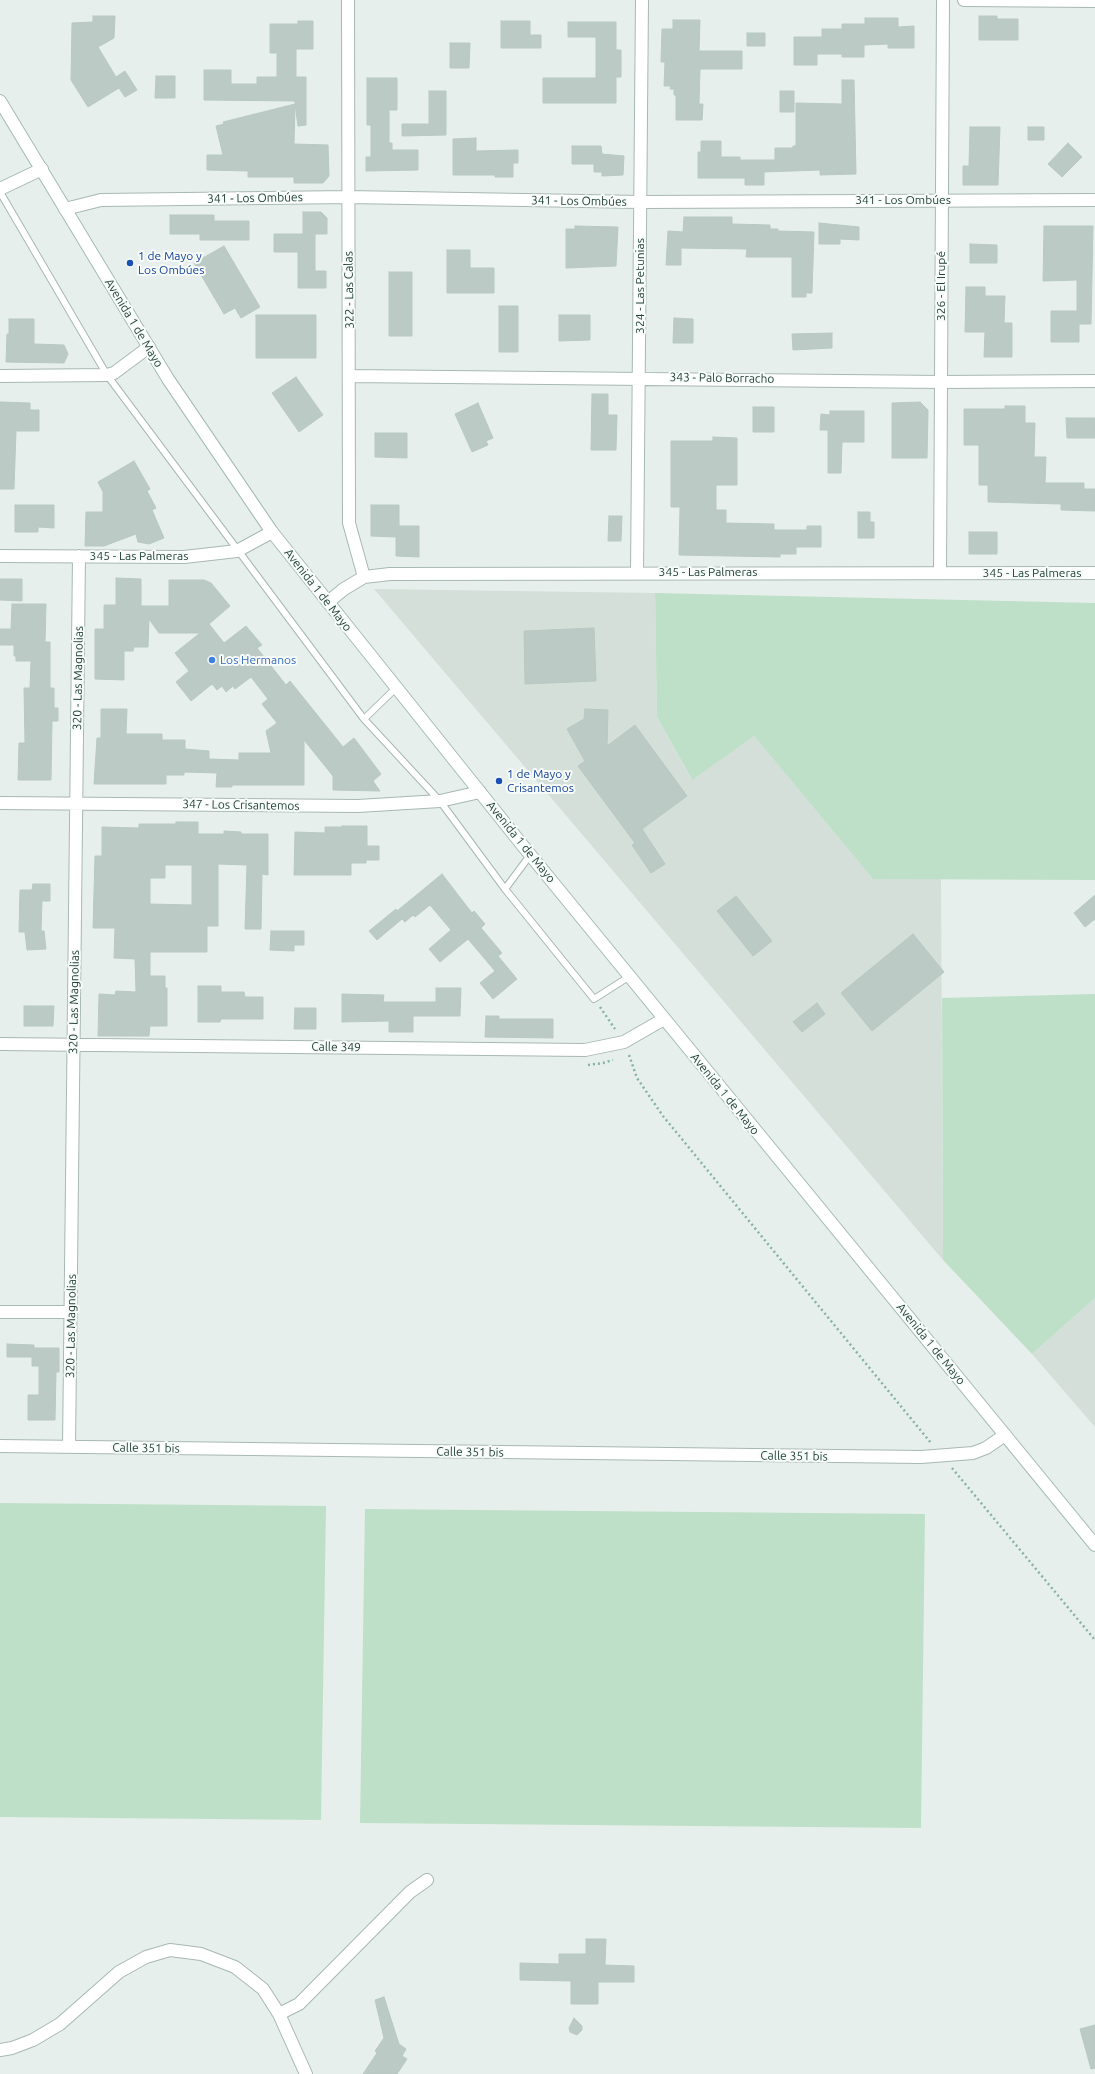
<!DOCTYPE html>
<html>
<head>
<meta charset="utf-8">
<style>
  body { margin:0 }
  canvas { display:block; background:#e6efeb }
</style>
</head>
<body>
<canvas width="1095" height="2074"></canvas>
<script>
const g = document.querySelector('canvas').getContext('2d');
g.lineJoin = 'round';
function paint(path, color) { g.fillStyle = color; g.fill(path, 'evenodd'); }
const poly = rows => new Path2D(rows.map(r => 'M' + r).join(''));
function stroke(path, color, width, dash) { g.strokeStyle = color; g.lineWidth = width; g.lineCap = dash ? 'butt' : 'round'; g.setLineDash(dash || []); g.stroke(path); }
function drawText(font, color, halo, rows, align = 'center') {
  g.font = font + ' Ubuntu,sans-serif'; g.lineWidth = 4; g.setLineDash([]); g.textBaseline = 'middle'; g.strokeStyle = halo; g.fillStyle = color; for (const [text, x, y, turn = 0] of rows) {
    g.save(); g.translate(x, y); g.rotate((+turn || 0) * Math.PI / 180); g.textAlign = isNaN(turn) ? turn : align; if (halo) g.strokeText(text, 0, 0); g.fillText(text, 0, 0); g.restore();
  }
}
const built = poly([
  [374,589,655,593,657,717,691,779,754,736,873,879,941,879,943,1260],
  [1095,1298,1095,1427,1032,1354]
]);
const green = poly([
  [655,593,1095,603,1095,880,873,879,754,736,692,780,657,717],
  [1095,994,1095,1298,1032,1354,943,1260,942,998],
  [0,1503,326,1506,321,1820,0,1817],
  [365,1509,925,1514,921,1828,360,1823]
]);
const building = poly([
  [93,16,115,16,114,38,98,47,116,77,125,71,137,90,125,97,119,88,88,107,71,80,72,23,93,22,93,16],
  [979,16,997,16,997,19,1018,19,1018,40,979,40,979,16],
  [865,18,898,18,898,27,914,26,914,48,888,48,888,44,864,45,864,57,842,57,842,54,817,54,817,65,794,65,794,37,822,37,822,29,842,29,842,24,865,24,865,18],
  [673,20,700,20,699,51,742,51,742,69,700,69,699,104,703,104,702,120,676,120,676,95,674,95,674,89,670,89,671,86,664,86,665,62,661,62,662,29,673,29,673,20],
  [298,21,313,21,313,49,296,49,296,77,306,77,306,125,298,126,295,104,294,144,328,145,329,176,323,183,294,183,294,177,248,177,248,171,207,170,207,155,223,155,216,126,224,124,223,122,295,104,295,101,204,100,204,70,231,70,231,84,257,84,257,77,277,77,277,53,270,53,270,24,298,24,298,21],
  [501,21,530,21,530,35,541,35,541,48,501,48,501,21],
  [568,22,616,22,616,50,621,50,621,77,616,77,616,103,543,103,543,78,596,78,596,37,568,37,568,22],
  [747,33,765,33,765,46,747,46,747,33],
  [450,43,470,43,469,68,450,68,450,43],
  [156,76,175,76,175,98,155,98,156,76],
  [367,78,397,78,397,110,389,110,389,143,392,143,392,150,418,150,418,170,366,171,366,157,371,157,371,125,367,125,367,78],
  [842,80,854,80,856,174,820,175,820,170,764,172,764,185,745,185,745,178,698,178,698,152,701,152,701,141,721,141,721,157,740,157,740,160,775,160,775,148,793,148,793,146,796,146,796,103,842,104,842,80],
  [429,91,446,91,446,135,402,136,402,124,429,124,429,91],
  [780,91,794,91,794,112,780,112,780,91],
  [970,127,1000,127,998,185,963,185,963,166,969,166,970,127],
  [1028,127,1044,127,1044,140,1028,140,1028,127],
  [476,138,476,151,518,150,518,163,513,163,513,177,495,177,495,175,453,175,453,139,476,138],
  [1068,143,1082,157,1062,177,1048,164,1068,143],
  [572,146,601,146,602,154,624,156,623,175,602,176,602,172,594,172,594,164,572,164,572,146],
  [303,212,321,212,327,218,327,234,315,234,315,271,326,271,326,288,298,288,298,252,274,252,274,234,303,234,303,212],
  [170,215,214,215,214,221,249,221,249,240,200,240,200,234,170,234,170,215],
  [684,217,732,217,732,224,770,225,770,229,778,229,778,231,814,232,812,293,806,293,806,297,792,297,792,257,746,257,747,249,681,248,681,265,666,265,668,231,683,232,684,217],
  [819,223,859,227,859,240,840,239,840,244,819,244,819,223],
  [575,226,618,227,616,266,566,268,566,229,575,229,575,226],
  [1044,226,1093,226,1091,324,1079,324,1079,342,1051,342,1051,311,1077,311,1077,280,1043,281,1044,226],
  [970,244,997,245,997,263,970,263,970,244],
  [224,246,260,307,241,318,235,308,224,314,194,263,224,246],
  [447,250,470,250,470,268,494,268,494,293,447,293,447,250],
  [389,272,412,272,412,336,389,336,389,272],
  [966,287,985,287,985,296,1005,296,1004,323,1012,323,1012,357,984,357,985,332,965,332,966,287],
  [499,306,518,306,518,352,499,352,499,306],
  [256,315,316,315,316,358,256,358,256,315],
  [559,315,590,315,590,340,559,341,559,315],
  [674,318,693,319,693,343,673,343,674,318],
  [9,319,34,319,34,344,64,345,68,354,64,363,6,362,7,334,9,334,9,319],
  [832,333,832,348,793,350,792,334,832,333],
  [296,377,323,415,299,432,272,393,296,377],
  [592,394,608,394,608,415,617,415,616,450,591,450,592,394],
  [0,402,30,403,30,410,39,410,39,431,16,431,14,489,0,489,0,402],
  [920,402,928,410,927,458,892,458,892,403,920,402],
  [478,403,493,438,486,441,488,445,472,452,455,414,478,403],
  [1005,406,1025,406,1025,423,1035,423,1034,457,1046,457,1045,483,1084,483,1084,489,1095,489,1095,511,1061,510,1061,504,988,502,988,485,979,485,979,445,964,445,964,409,1005,409,1005,406],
  [753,407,774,407,774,432,753,432,753,407],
  [830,411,864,411,864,442,842,442,841,473,828,473,828,430,820,430,821,414,830,415,830,411],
  [1066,418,1095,418,1095,438,1067,438,1066,418],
  [375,433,407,433,407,458,375,457,375,433],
  [713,437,737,438,737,485,716,485,716,510,726,510,726,523,774,524,774,530,807,530,807,526,821,526,821,547,796,547,796,554,780,554,780,557,679,555,680,507,671,507,671,441,713,441,713,437],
  [134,461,150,489,147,491,156,508,152,510,164,538,149,544,138,542,136,534,104,546,85,546,86,512,103,512,103,492,98,482,134,461],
  [15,505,54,505,54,528,38,527,38,532,15,532,15,505],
  [371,505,399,505,399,526,419,526,419,557,396,556,396,537,371,536,371,505],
  [858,512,870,512,870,522,874,522,874,538,858,538,858,512],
  [609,516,622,516,621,541,608,541,609,516],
  [969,532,997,532,997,554,969,554,969,532],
  [116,578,141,579,141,606,169,606,169,580,204,580,211,583,230,606,209,624,224,643,246,626,262,645,257,648,286,685,290,681,343,747,354,738,381,774,373,781,380,791,333,790,333,776,304,740,304,785,232,785,232,787,216,787,217,773,184,772,184,775,166,775,166,784,94,784,97,738,101,738,101,709,127,709,126,734,162,734,162,740,185,740,185,749,209,751,209,759,239,760,239,753,271,753,266,731,277,723,262,704,268,699,251,677,235,689,233,686,226,692,222,686,217,690,212,684,191,701,176,682,189,671,175,653,200,633,159,633,149,619,148,647,134,647,133,651,124,651,124,680,95,679,95,629,104,629,104,605,116,605,116,578],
  [0,579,22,579,22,601,0,600,0,579],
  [12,604,46,604,45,642,50,642,50,688,54,688,54,708,58,708,58,721,52,721,51,780,18,780,19,743,25,743,24,688,30,688,31,661,16,661,16,656,14,656,14,645,0,645,0,629,11,629,12,604],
  [594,628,596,681,525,684,524,631,594,628],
  [585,709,608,710,607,746,635,725,687,796,642,829,665,864,651,873,632,845,635,843,578,766,585,761,567,729,584,719,585,709],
  [176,822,198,822,198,834,224,834,224,831,241,832,241,834,268,834,268,875,262,874,261,929,245,929,247,865,218,864,218,926,207,926,207,952,150,952,150,976,165,976,165,988,167,988,167,1026,150,1026,149,1036,98,1036,99,994,115,995,116,991,136,992,135,959,114,958,115,928,93,928,95,856,102,856,102,827,139,828,139,824,176,824,176,822],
  [165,865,192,865,192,905,150,904,150,878,165,878,165,865],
  [342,826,367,826,367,846,379,846,379,860,366,860,366,863,351,863,351,875,294,875,295,832,325,833,325,827,342,827,342,826],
  [442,874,472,913,474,911,485,924,481,928,502,953,498,956,517,979,493,999,480,983,495,971,468,939,440,962,429,949,451,930,430,905,415,917,413,915,405,922,402,919,377,940,369,931,396,909,397,911,442,874],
  [33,884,50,884,50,901,42,901,41,931,44,931,46,949,27,950,25,932,19,932,20,890,32,890,33,884],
  [1095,895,1095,919,1085,927,1074,913,1095,895],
  [736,896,772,941,753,956,717,911,736,896],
  [271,931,304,931,304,945,294,945,294,951,270,950,271,931],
  [913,934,944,972,872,1031,841,993,913,934],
  [198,986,221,986,221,992,244,992,245,997,263,997,263,1019,221,1019,220,1022,198,1022,198,986],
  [436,988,461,988,460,1016,413,1016,413,1032,389,1032,389,1021,342,1022,342,994,384,995,383,1002,436,1002,436,988],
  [817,1003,825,1014,802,1032,793,1022,817,1003],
  [24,1006,54,1006,53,1026,24,1026,24,1006],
  [295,1008,316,1008,316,1029,294,1029,295,1008],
  [486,1016,499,1016,499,1019,553,1019,553,1038,485,1037,486,1016],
  [7,1344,34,1345,34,1348,59,1348,59,1372,56,1372,55,1420,28,1420,28,1395,39,1395,39,1366,32,1366,32,1357,7,1357,7,1344],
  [586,1939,606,1939,605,1965,634,1966,634,1982,598,1982,598,2004,571,2004,571,1981,520,1980,520,1963,559,1964,559,1954,586,1954,586,1939],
  [384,1997,399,2044,406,2049,402,2056,407,2059,397,2074,363,2074,377,2053,375,2051,384,2038,375,2000,384,1997],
  [574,2018,582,2026,582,2030,577,2035,570,2032,569,2028,574,2018],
  [1095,2025,1095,2068,1091,2069,1080,2029,1095,2025]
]);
const path = poly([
  [600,1007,615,1029],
  [629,1055,637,1078,663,1116,931,1443],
  [588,1065,603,1063,613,1060],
  [952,1468,1095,1640]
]);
const lane = poly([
  [0,192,107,375,364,719,440,801,505,889,594,999,630,976],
  [364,719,396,688],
  [505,889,531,854]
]);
const street = poly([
  [348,0,349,523,364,577],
  [964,0,1095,1],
  [0,189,42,169],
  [65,209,101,200,348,197,641,202,1095,200],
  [0,376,107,375,114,373,149,347],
  [350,376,941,382,1095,381],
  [0,556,184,557,237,551,272,532],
  [637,572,642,0],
  [940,573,943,0],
  [328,602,344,589,364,577,390,574,1095,573],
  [0,803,358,806,440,801,480,792],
  [0,1044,585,1050,624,1042,664,1019],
  [0,1312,71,1312],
  [0,1446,921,1457,973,1453,986,1448,1005,1435],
  [69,1447,79,556],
  [279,2014,299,2004,410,1892,427,1880],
  [0,2050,12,2048,33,2040,60,2024,119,1972,146,1957,170,1950,201,1954,235,1967,263,1989,279,2014,306,2074]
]);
const secondary = poly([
  [0,101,168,379,272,532,523,846,1095,1545]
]);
const markers = [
  [130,263,4,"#1a4fb4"],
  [212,660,4,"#3f7fe0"],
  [499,781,4,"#1a4fb4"]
];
const streetNames = [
  ["341 - Los Ombúes",255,198,-1],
  ["341 - Los Ombúes",903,200],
  ["341 - Los Ombúes",579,201,1],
  ["324 - Las Petunias",640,286,-90],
  ["326 - El Irupé",941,286,-90],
  ["322 - Las Calas",349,290,-91],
  ["Avenida 1 de Mayo",134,323,59],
  ["343 - Palo Borracho",722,378,1],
  ["345 - Las Palmeras",139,556],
  ["345 - Las Palmeras",708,572],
  ["345 - Las Palmeras",1032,573],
  ["Avenida 1 de Mayo",318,590,52],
  ["320 - Las Magnolias",78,678,-89],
  ["347 - Los Crisantemos",241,805,1],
  ["Avenida 1 de Mayo",521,842,51],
  ["320 - Las Magnolias",74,1002,-89],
  ["Calle 349",336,1047,1],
  ["Avenida 1 de Mayo",725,1094,51],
  ["320 - Las Magnolias",71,1326,-89],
  ["Avenida 1 de Mayo",931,1344,51],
  ["Calle 351 bis",146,1448,1],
  ["Calle 351 bis",470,1452,1],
  ["Calle 351 bis",794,1456,1]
];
const transitNames = [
  ["1 de Mayo y",138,256],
  ["Los Ombúes",138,270],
  ["1 de Mayo y",507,774],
  ["Crisantemos",507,788]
];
const shopNames = [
  ["Los Hermanos",220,660]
];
paint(built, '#d4dfda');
paint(green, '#bfe0c8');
paint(building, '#bbcac4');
stroke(building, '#b8c9c2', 1);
stroke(lane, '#a8b8b2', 8);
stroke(street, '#a8b8b2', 14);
stroke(secondary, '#a4bbb3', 14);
stroke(path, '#86b3a5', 2.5, [2, 3]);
stroke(lane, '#fff', 6);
stroke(street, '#fff', 12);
stroke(secondary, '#fff', 12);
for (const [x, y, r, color] of markers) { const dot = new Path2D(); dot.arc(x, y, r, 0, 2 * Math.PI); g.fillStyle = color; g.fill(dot); stroke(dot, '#f7fbf9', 1.5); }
drawText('12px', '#24423a', '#f7fbf9', streetNames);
drawText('12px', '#164399', '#f7fbf9', transitNames, 'left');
drawText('12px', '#366cbe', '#f7fbf9', shopNames, 'left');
</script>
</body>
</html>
